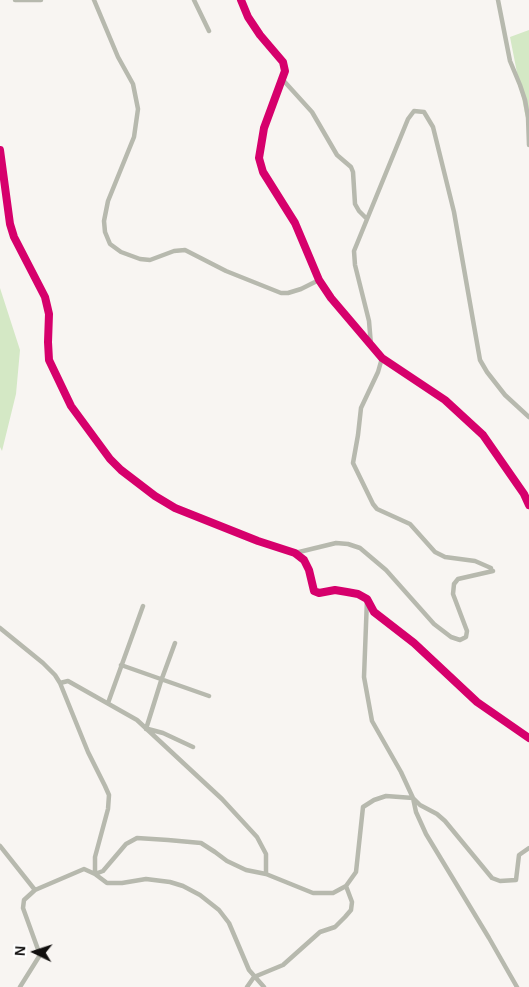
<!DOCTYPE html>
<html>
<head>
<meta charset="utf-8">
<style>
  body { margin:0 }
  #map { position:relative; width:529px; height:987px; overflow:hidden; background:#f8f5f2; font-family:Arial,sans-serif }
  canvas { display:block }
  .north { position:absolute; left:10px; top:927px; width:50px; height:50px; -webkit-text-stroke:4px #fff; paint-order:stroke; rotate:274deg; font-size:14px; font-weight:700; line-height:20px; text-align:center; color:#110f0e }
  .north::after { content:''; display:block; margin:auto; width:18px; height:22px; background:#110f0e; clip-path:polygon(50% 0,100% 100%,50% 72%,0 100%) }
</style>
</head>
<body>
<div id="map">
<canvas width="529" height="987"></canvas>
<div class="north">N</div>
</div>
<script>
const g = document.querySelector('canvas').getContext('2d');
g.lineJoin = 'round';
function paint(path, color) { g.fillStyle = color; g.fill(path, 'evenodd'); }
const poly = rows => new Path2D(rows.map(r => 'M' + r).join(''));
function stroke(path, color, width, dash) { g.strokeStyle = color; g.lineWidth = width; g.lineCap = dash ? 'butt' : 'round'; g.setLineDash(dash || []); g.stroke(path); }
const green = poly([
  [529,30,529,134,510,37],
  [0,288,20,350,16,394,2,451,0,447]
]);
const street = poly([
  [15,0,41,0],
  [94,0,118,57,133,84,138,109,134,137,108,201,104,221,105,232,110,244,121,252,140,259,150,260,174,251,185,250,226,271,281,293,288,293,301,289,319,280],
  [194,0,209,31],
  [241,0,248,17,260,35,283,62,285,71,264,128,259,158,263,172,295,223,319,280,331,298,382,358,445,400,483,435,524,494,529,505],
  [498,0,510,61,520,85,525,100,528,117,529,145],
  [283,80,312,112,337,155,351,167,353,172,355,204,359,211,367,219],
  [0,150,10,224,14,237,45,297,49,314,48,342,49,360,71,406,110,459,121,470,155,496,175,508,258,541,295,553,304,560,309,570,314,591,319,593,335,590,347,592,358,594,367,599,374,612,414,643,477,702,529,738],
  [371,345,369,321,355,265,354,251,408,119,414,111,424,112,433,127,454,212,480,360,487,372,505,395,529,417],
  [295,553,336,543,348,544,360,548,386,570,434,624,451,637,460,640,466,637,467,631,453,594,454,584,458,579,493,571,491,570,491,568,475,561,445,557,435,552,410,524,377,509,373,504,353,463,358,435,361,408,378,372,382,358],
  [367,599,364,677,372,721,401,772,413,798,420,805,437,814,445,821,492,878,500,881,516,880,519,855,529,848],
  [0,628,43,663,55,675,60,683,88,752,105,786,109,795,108,809,95,857,95,874],
  [121,665,209,696],
  [60,683,68,681,137,720,222,799,257,837,266,854,266,874],
  [108,703,143,606],
  [146,729,161,681,175,643],
  [148,729,163,733,193,747],
  [413,798,416,812,426,834,489,938,517,987],
  [0,846,35,890],
  [95,874,103,871,126,844,137,838,168,840,201,843,215,852,227,861,246,870,266,874,313,893,333,893,346,886,356,872,363,807,374,800,386,796,413,798],
  [20,987,40,955,23,908,24,900,35,890,84,869,95,874,107,883,122,883,146,879,170,882,183,886,200,895,219,910,229,923,249,970,264,987],
  [247,987,254,977,283,965,320,932,335,927,345,917,351,910,352,902,346,886]
]);
const cycleway = poly([
  [241,0,248,17,260,35,283,62,285,71,264,128,259,158,263,172,295,223,319,280,331,298,382,358,445,400,483,435,524,494,529,505],
  [0,150,10,224,14,237,45,297,49,314,48,342,49,360,71,406,110,459,121,470,155,496,175,508,258,541,295,553,304,560,309,570,314,591,319,593,335,590,347,592,358,594,367,599,374,612,414,643,477,702,529,738]
]);
paint(green, '#d4e8c5');
stroke(street, '#b7b9ae', 4.5);
stroke(cycleway, '#d6006c', 8);
</script>
</body>
</html>
